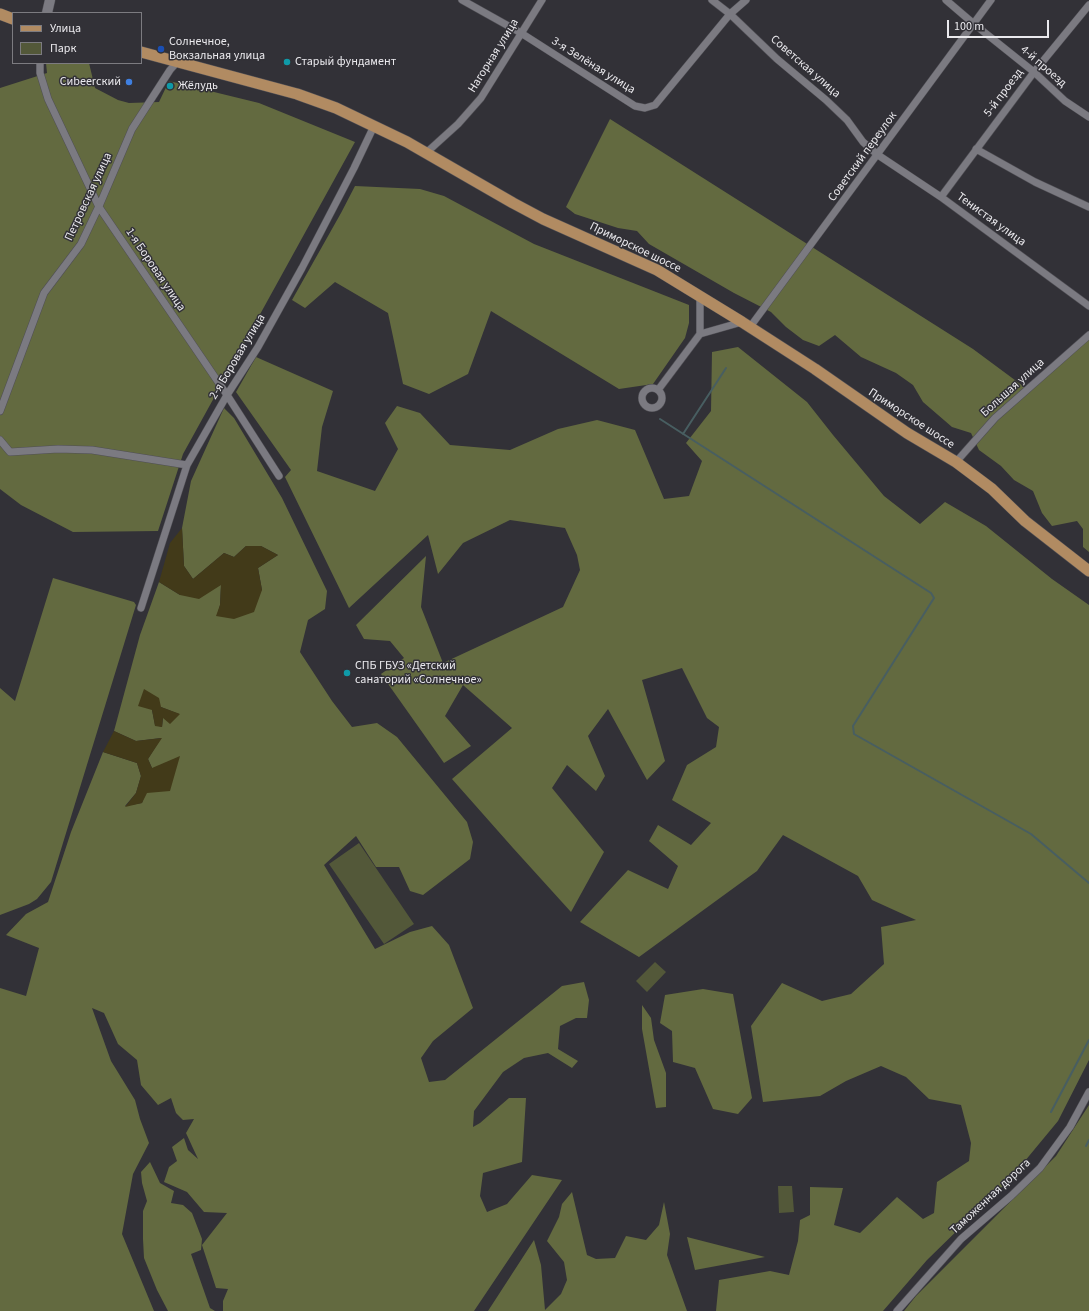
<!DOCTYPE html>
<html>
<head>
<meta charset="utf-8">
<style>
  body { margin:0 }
  #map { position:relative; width:1089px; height:1311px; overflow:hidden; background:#323137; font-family:"Source Sans 3",sans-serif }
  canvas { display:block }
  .legend { position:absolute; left:12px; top:12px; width:130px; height:52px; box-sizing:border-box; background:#323137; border:1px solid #7c7b80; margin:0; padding:5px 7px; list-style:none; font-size:12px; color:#eae9ed }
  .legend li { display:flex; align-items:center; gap:8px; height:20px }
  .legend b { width:20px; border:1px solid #7c7b80 }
  .scale { position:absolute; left:947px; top:20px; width:102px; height:18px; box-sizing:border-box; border:2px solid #eae9ed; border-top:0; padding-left:5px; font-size:12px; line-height:14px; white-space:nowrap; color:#eae9ed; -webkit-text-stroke:3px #323137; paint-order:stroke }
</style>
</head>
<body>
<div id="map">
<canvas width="1089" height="1311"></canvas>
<ul class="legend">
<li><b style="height:5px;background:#b18b62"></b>Улица</li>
<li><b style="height:11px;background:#535839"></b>Парк</li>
</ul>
<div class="scale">100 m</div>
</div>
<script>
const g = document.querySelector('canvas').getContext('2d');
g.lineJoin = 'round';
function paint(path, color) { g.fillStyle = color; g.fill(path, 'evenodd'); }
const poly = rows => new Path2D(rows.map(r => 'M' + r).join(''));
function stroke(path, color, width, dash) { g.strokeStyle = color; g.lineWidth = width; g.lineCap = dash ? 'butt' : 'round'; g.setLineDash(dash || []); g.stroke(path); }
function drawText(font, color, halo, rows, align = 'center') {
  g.font = font + ' "Source Sans 3",sans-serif'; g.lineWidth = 3; g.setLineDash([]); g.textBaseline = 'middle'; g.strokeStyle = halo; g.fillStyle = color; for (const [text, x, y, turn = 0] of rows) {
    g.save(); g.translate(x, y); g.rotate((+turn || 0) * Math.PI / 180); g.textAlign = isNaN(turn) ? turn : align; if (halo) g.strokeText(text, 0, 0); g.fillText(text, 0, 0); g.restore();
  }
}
const green = poly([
  [359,843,414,924,384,944,329,864],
  [655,962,666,972,647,992,636,981],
  [778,1186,792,1186,794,1212,779,1213]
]);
const forest = poly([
  [46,63,89,63,95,88,118,100,129,103,159,102,169,81,259,103,355,142,183,454,158,531,73,532,21,505,0,489,0,88,47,73],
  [610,119,973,349,1027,389,1089,335,1089,552,1083,547,1083,529,1077,521,1052,526,1042,513,1033,491,1014,480,1001,466,979,450,971,433,952,427,923,402,913,385,896,373,861,357,835,335,819,346,803,340,786,327,771,312,734,293,649,244,637,231,618,228,575,214,566,207],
  [355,186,420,189,444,196,534,244,689,305,689,323,685,338,653,384,619,389,491,311,468,374,429,394,403,384,388,313,335,282,305,308,292,300,341,213],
  [738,347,807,402,833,435,884,496,920,524,945,502,986,526,1052,579,1089,605,1089,1060,1058,1121,1010,1179,927,1260,883,1311,716,1311,719,1280,770,1271,789,1275,798,1241,800,1220,810,1215,810,1187,843,1188,834,1225,860,1233,897,1197,923,1219,934,1213,937,1182,969,1161,971,1143,961,1105,929,1099,906,1077,881,1066,846,1081,820,1096,763,1102,751,1026,782,983,822,1001,851,994,884,964,881,927,916,920,872,900,858,876,783,835,757,871,639,957,580,922,628,870,668,889,678,866,649,841,658,825,691,845,711,823,672,800,687,765,716,747,719,727,707,718,682,668,642,680,665,761,647,780,608,709,588,736,605,776,596,791,567,765,552,788,604,852,571,912,513,848,452,779,512,728,463,685,445,716,471,746,444,763,381,674,404,658,390,641,364,639,356,625,426,556,421,607,443,663,563,607,580,570,577,555,565,528,510,520,463,543,438,574,428,535,349,608,285,477,291,470,236,392,256,357,333,391,322,427,317,471,375,491,398,449,385,423,397,406,420,413,450,445,510,450,558,429,597,420,635,430,664,499,689,496,702,461,686,443,711,411,712,352],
  [224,408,234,418,282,498,327,591,325,609,308,620,300,652,332,701,352,727,377,723,397,737,467,822,473,842,470,859,423,895,410,891,399,867,376,867,356,836,324,865,375,949,410,932,432,926,449,945,473,1008,433,1041,421,1058,429,1082,445,1080,562,986,584,982,589,1000,587,1018,576,1018,560,1026,558,1049,578,1061,572,1068,548,1053,524,1058,503,1072,474,1111,473,1127,480,1123,509,1098,526,1098,522,1162,483,1173,480,1196,487,1212,507,1204,532,1175,562,1180,474,1311,223,1311,223,1301,228,1289,216,1288,202,1245,227,1213,204,1212,187,1192,164,1182,169,1167,177,1161,172,1147,184,1138,188,1150,198,1159,186,1133,194,1119,183,1120,176,1113,171,1098,158,1105,141,1085,137,1060,118,1044,104,1013,92,1008,111,1061,135,1100,140,1119,149,1143,133,1174,122,1234,154,1311,0,1311,0,988,26,996,39,948,6,935,26,914,48,902,71,832,103,752,137,763,141,776,136,793,125,806,142,803,152,768,148,759,161,738,136,741,114,731,140,635,159,582,180,595,221,585,220,605,217,616,262,590,258,568,278,555,261,546,246,546,234,557,224,553,193,579,184,566,182,528,191,481],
  [161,707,179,714,163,718,162,727,155,725,152,710],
  [53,578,134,602,136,605,51,882,37,899,29,904,0,915,0,688,15,701],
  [703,989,733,994,752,1098,738,1114,713,1109,695,1068,673,1062,672,1031,660,1023,665,995],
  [642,1005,651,1018,654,1040,666,1073,666,1107,656,1108,642,1029],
  [1089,1105,1089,1311,904,1311,916,1296,1056,1156],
  [150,1162,160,1183,174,1191,171,1203,183,1205,192,1213,202,1239,201,1250,191,1254,210,1308,215,1311,168,1311,157,1290,144,1258,143,1239,143,1211,147,1201,142,1183,141,1172],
  [572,1192,587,1255,596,1259,615,1258,626,1236,646,1240,659,1225,664,1202,670,1234,667,1255,687,1311,488,1311,534,1240,541,1265,545,1310,561,1294,567,1280,564,1262,547,1241,559,1217,562,1204],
  [687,1237,765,1257,695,1270]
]);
const sand = poly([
  [182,528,184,566,193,579,224,553,234,557,246,546,261,546,278,555,258,568,262,590,254,612,234,619,216,616,220,605,221,585,199,599,180,595,159,582,170,543],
  [144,689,159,698,161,707,180,714,170,724,163,718,162,727,155,726,152,710,138,706],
  [114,731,136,741,162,738,148,759,152,768,180,756,170,791,147,793,142,803,125,807,136,793,141,776,137,763,103,752]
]);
const stream = poly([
  [660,419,931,593,934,598,853,726,854,734,1031,834,1089,883],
  [683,434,726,368],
  [1051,1112,1089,1040],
  [1086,1146,1089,1140]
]);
const street = poly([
  [462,0,521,33,635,106,645,108,655,105,730,14,746,0],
  [712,0,730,14,777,59,826,100,847,120,863,142,878,155,941,197,1089,306],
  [946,0,974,24,1034,72,1065,101,1089,117],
  [40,63,40,73,48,99,99,207,227,395,279,476],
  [976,149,1035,182,1089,207],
  [426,153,458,124,481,98,542,0],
  [941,197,1034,72,1089,5],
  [750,327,991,0],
  [700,334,742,322],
  '642 398a10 10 0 1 1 20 0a10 10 0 1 1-20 0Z',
  [658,390,700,334,700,296],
  [0,411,44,293,81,244,100,204,132,129,170,70,178,61],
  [0,440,10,452,58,449,92,450,187,465],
  [956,462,995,418,1089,335],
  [141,608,187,465,227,395,258,347,302,268,354,168,374,126],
  [897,1311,961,1239,1011,1196,1040,1168,1070,1127,1089,1092]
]);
const secondary = poly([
  [47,13,50,0]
]);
const primary = poly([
  [0,14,13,19],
  [141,52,297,94,336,108,407,142,513,203,543,219,657,270,742,322,815,369,907,433,956,462,992,489,1025,521,1089,571]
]);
const markers = [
  [161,49,4,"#1a4fb4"],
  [287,62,4,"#0f9aa8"],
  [129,82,4,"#3f7fe0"],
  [170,86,4,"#0f9aa8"],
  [347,673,4,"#0f9aa8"]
];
const poiNames = [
  ["Солнечное,",169,42],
  ["Вокзальная улица",169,56],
  ["Старый фундамент",295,62],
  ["Сиbeerский",121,82,"right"],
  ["Жёлудь",178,86],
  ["СПБ ГБУЗ «Детский",355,666],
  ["санаторий «Солнечное»",355,680]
];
const streetNames = [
  ["Нагорная улица",494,56,-58],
  ["3-я Зелёная улица",593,66,32],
  ["Советская улица",805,67,41],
  ["4-й проезд",1043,67,41],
  ["5-й проезд",1004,93,-53],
  ["Советский переулок",863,157,-54],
  ["Петровская улица",89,197,-65],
  ["Тенистая улица",991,220,36],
  ["Приморское шоссе",635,248,26],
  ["1-я Боровая улица",155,270,56],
  ["2-я Боровая улица",238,357,-59],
  ["Большая улица",1013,388,-42],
  ["Приморское шоссе",911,419,33],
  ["Таможенная дорога",991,1197,-43]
];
paint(green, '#535839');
paint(forest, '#636a40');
paint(sand, '#423a19');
stroke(stream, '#485e61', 2);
stroke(street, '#504f55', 8);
stroke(secondary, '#504f55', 11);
stroke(primary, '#504f55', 12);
stroke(street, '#7b7a81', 7);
stroke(secondary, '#7b7a81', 10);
stroke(primary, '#b18b62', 11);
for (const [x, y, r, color] of markers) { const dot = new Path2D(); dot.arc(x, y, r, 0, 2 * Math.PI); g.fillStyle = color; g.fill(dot); stroke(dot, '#323137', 1.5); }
drawText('12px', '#eae9ed', '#323137', poiNames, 'left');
drawText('12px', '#eae9ed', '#323137', streetNames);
</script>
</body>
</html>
